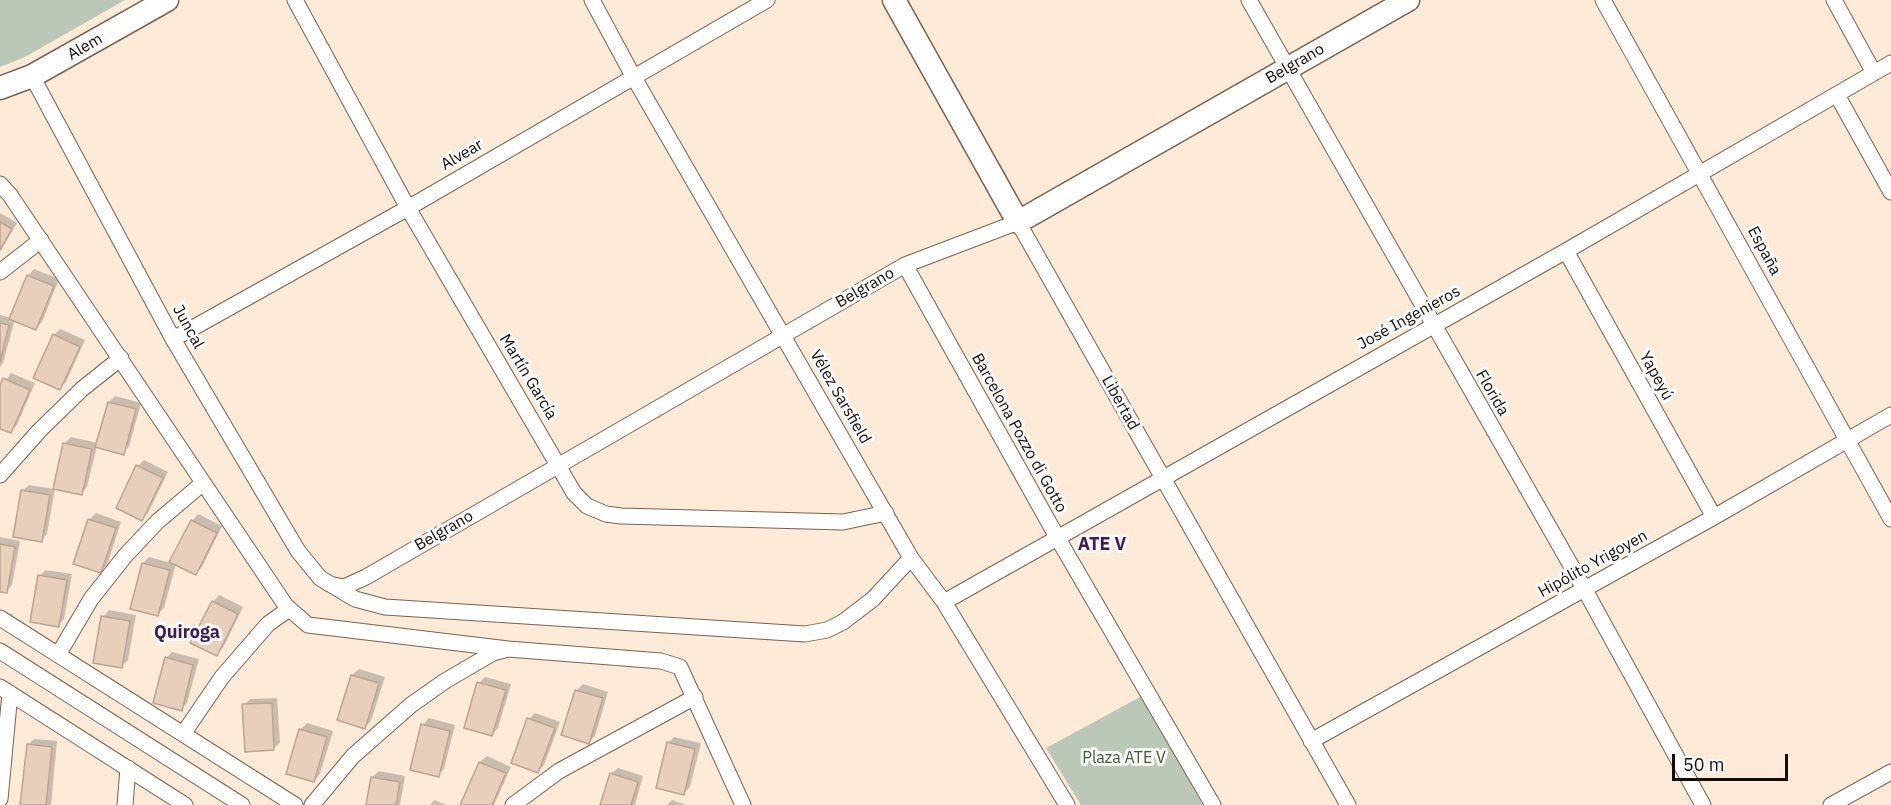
<!DOCTYPE html>
<html>
<head>
<meta charset="utf-8">
<style>
  body { margin:0 }
  #map { position:relative; width:1891px; height:805px; overflow:hidden; background:#fdebd8; font-family:"IBM Plex Sans",sans-serif }
  canvas { display:block }
  .scale { position:absolute; left:1672px; top:754px; width:116px; height:27px; box-sizing:border-box; border:3px solid #130b05; border-top:0; padding-left:8px; font-size:18px; line-height:21px; white-space:nowrap; color:#130b05; -webkit-text-stroke:4px #fbfbfb; paint-order:stroke }
</style>
</head>
<body>
<div id="map">
<canvas width="1891" height="805"></canvas>
<div class="scale">50 m</div>
</div>
<script>
const g = document.querySelector('canvas').getContext('2d');
g.lineJoin = 'round';
function paint(path, color) { g.fillStyle = color; g.fill(path, 'evenodd'); }
const poly = rows => new Path2D(rows.map(r => 'M' + r).join(''));
function stroke(path, color, width, dash) { g.strokeStyle = color; g.lineWidth = width; g.lineCap = dash ? 'butt' : 'round'; g.setLineDash(dash || []); g.stroke(path); }
function drawText(font, color, halo, rows, align = 'center') {
  g.font = font + ' "IBM Plex Sans",sans-serif'; g.lineWidth = 6; g.setLineDash([]); g.textBaseline = 'middle'; g.strokeStyle = halo; g.fillStyle = color; for (const [text, x, y, turn = 0] of rows) {
    g.save(); g.translate(x, y); g.rotate((+turn || 0) * Math.PI / 180); g.textAlign = isNaN(turn) ? turn : align; if (halo) g.strokeText(text, 0, 0); g.fillText(text, 0, 0); g.restore();
  }
}
const green = poly([
  [0,0,125,0,25,57,0,67],
  [1142,696,1203,805,1081,805,1046,748]
]);
const shadow = poly([
  [0,213,17,223,0,252],
  [34,269,59,279,42,322,36,328,15,319,3,363,0,367,0,315,11,318,28,276],
  [60,329,85,340,66,382,60,388,54,335],
  [11,373,35,383,17,425,10,432,0,427,0,389],
  [115,396,141,403,129,447,123,453,97,446,87,487,81,494,55,488,47,534,41,540,22,491,29,485,55,489,64,444,71,437,98,443,109,402],
  [144,460,168,472,148,513,142,519,138,466],
  [96,513,121,522,107,565,101,571,89,520],
  [198,514,222,526,202,567,195,574,176,564,164,608,158,614,143,563,149,557,171,563,192,521],
  [0,537,20,541,12,585,6,592,0,591],
  [46,570,72,574,64,619,58,625,39,576],
  [219,595,243,607,223,648,216,654,213,602],
  [109,610,136,615,128,660,122,666,103,617],
  [172,652,199,659,187,703,181,709,166,658],
  [359,669,385,677,371,721,365,727,339,719,352,675],
  [485,677,511,684,498,728,492,734,479,683],
  [583,684,608,692,595,736,589,742,576,691],
  [277,698,280,743,273,749,244,705,250,699],
  [535,713,560,722,544,765,538,771,529,719],
  [429,718,455,725,444,769,438,775,423,725],
  [307,723,333,731,320,774,314,781,288,773,301,729],
  [674,737,701,743,690,787,684,793,668,743],
  [34,739,57,741,51,805,22,805,28,745],
  [487,756,511,767,494,805,462,804,480,762],
  [618,768,643,776,635,805,602,805,611,774],
  [379,771,405,776,400,805,367,805,372,777],
  [434,800,447,805,430,805],
  [672,800,686,805,667,805]
]);
const building = poly([
  [0,222,12,229,0,250,0,222],
  [27,275,54,286,36,330,9,319,27,275],
  [0,323,9,325,0,362,0,323],
  [53,334,80,347,60,390,33,378,53,334],
  [3,378,30,390,11,433,0,429,0,385,3,378],
  [108,402,136,409,124,455,95,447,108,402],
  [63,443,92,449,82,495,53,489,63,443],
  [136,465,163,478,142,521,116,508,136,465],
  [21,490,50,495,42,542,13,537,21,490],
  [88,519,116,528,101,573,73,564,88,519],
  [191,520,217,533,196,575,169,562,191,520],
  [0,544,15,547,7,593,0,592,0,544],
  [142,563,170,570,158,616,130,609,142,563],
  [38,575,67,580,59,627,30,622,38,575],
  [212,601,238,614,217,656,190,643,212,601],
  [101,616,130,621,122,668,93,663,101,616],
  [165,657,193,665,182,711,153,703,165,657],
  [351,675,379,683,365,729,337,720,351,675],
  [477,682,506,690,492,736,464,728,477,682],
  [575,690,603,698,589,744,561,735,575,690],
  [272,703,274,750,245,752,242,704,272,703],
  [527,718,555,728,538,773,511,763,527,718],
  [421,724,450,731,439,777,410,770,421,724],
  [299,729,327,737,314,782,286,774,299,729],
  [667,742,695,749,684,795,656,788,667,742],
  [27,744,52,747,46,805,20,805,27,744],
  [479,762,506,773,492,805,460,805,479,762],
  [610,773,638,782,631,805,600,805,610,773],
  [371,777,400,782,396,805,366,805,371,777]
]);
const street = poly([
  [295,0,408,208,574,493,587,506,606,514,621,516,843,522,886,513],
  [592,0,633,76,911,558,944,602,1067,805],
  [1249,0,1585,590,1703,805],
  [1603,0,1891,519],
  [1834,0,1874,73],
  [32,76,173,339,298,551,320,578,355,599,385,607,805,634,827,630,843,622,873,599,911,558],
  [1837,95,1891,192],
  [0,184,10,195,286,606,308,625,508,649],
  [1566,251,1714,517],
  [905,265,1057,537,1213,805],
  [0,272,41,240],
  [173,339,408,208,767,0],
  [0,475,39,431,82,389,121,358],
  [329,584,344,587,366,577,905,265,1018,222,1348,805],
  [944,602,1566,251,1891,63],
  [0,618,295,805],
  [0,651,242,805],
  [58,655,91,599,125,556,157,522,203,483],
  [0,687,185,805],
  [183,734,222,677,268,624,289,609],
  [1311,741,1714,517,1891,415],
  [0,799,10,693],
  [125,805,128,768],
  [312,805,353,756,411,705,445,681,493,653,508,649,661,661,680,667,743,805],
  [513,805,559,771,695,697],
  [1831,805,1891,772]
]);
const secondary = poly([
  [894,0,1018,222,1408,0],
  [0,88,32,76,167,0]
]);
const streetNames = [
  ["Alem",85,47,-30],
  ["Belgrano",1295,64,-30],
  ["Alvear",462,155,-30],
  ["España",1764,251,62],
  ["Belgrano",865,288,-30],
  ["José Ingenieros",1409,318,-29],
  ["Juncal",188,327,61],
  ["Yapeyú",1656,376,61],
  ["Martín García",528,377,59],
  ["Florida",1492,393,60],
  ["Vélez Sarsfield",840,397,60],
  ["Libertad",1120,403,61],
  ["Barcelona Pozzo di Gotto",1019,433,61],
  ["Belgrano",444,531,-30],
  ["Hipólito Yrigoyen",1593,564,-29]
];
const parkNames = [
  ["Plaza ATE V",1124,758]
];
const neighbourhoodNames = [
  ["ATE V",1102,545],
  ["Quiroga",187,633]
];
paint(green, '#bbc7b7');
paint(shadow, '#0003');
paint(building, '#e8cfbb');
stroke(building, '#bca490', 1.5);
stroke(street, '#77634f', 17);
stroke(secondary, '#77634f', 25);
stroke(street, '#fff', 15);
stroke(secondary, '#fff', 22);
drawText('16px', '#130b05', '#fbfbfb', streetNames);
drawText('16px', '#405c35', '#fbfbfb', parkNames);
drawText('bold 18px', '#3e1d55', '#fbfbfb', neighbourhoodNames);
</script>
</body>
</html>
